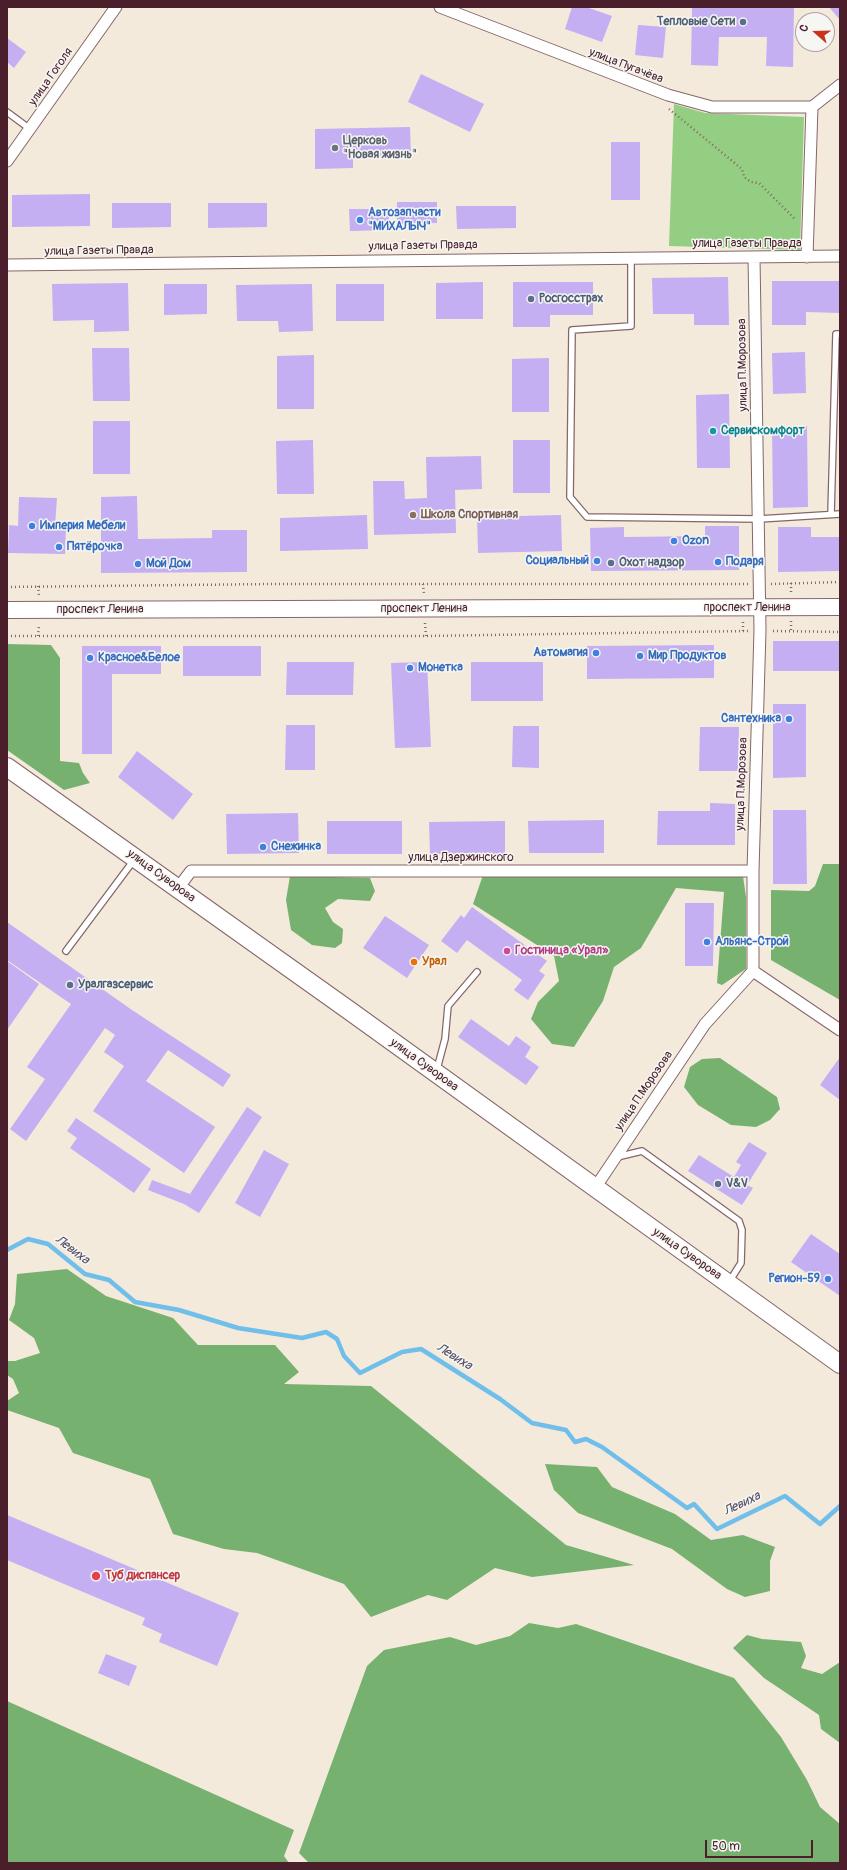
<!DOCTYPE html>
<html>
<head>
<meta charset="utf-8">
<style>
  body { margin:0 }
  #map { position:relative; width:847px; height:1870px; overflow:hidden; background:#f4eadb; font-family:Pangolin,sans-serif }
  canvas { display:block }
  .frame { position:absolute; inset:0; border:8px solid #4a1f2b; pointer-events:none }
  .north { position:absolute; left:795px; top:12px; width:40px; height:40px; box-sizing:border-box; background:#f6f6f2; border:1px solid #b1a0a2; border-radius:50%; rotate:290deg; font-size:11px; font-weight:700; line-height:16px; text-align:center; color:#4a1f2b }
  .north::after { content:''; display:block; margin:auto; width:14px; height:18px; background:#c8321e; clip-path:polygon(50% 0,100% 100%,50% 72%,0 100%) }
  .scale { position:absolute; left:705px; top:1840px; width:108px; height:18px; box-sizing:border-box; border:2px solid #4a1f2b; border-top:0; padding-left:5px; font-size:12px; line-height:14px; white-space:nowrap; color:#4a1f2b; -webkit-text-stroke:3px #f6f6f2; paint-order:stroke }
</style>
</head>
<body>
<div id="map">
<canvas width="847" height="1870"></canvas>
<div class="frame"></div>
<div class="north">С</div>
<div class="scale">50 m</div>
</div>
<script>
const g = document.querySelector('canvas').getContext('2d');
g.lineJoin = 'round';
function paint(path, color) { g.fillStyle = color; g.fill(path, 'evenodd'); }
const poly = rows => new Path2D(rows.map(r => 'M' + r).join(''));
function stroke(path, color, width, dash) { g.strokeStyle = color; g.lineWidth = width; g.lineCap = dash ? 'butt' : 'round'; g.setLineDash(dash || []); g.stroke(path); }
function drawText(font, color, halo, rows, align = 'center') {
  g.font = font + ' Pangolin,sans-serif'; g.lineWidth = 3; g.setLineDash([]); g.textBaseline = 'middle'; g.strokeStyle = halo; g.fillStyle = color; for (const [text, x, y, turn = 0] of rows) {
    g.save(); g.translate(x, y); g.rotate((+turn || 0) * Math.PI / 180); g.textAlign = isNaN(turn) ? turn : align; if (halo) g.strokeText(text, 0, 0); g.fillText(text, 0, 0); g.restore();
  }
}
const green = poly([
  [674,104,705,113,804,117,800,250,669,246]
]);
const forest = poly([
  [7,644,51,645,60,658,60,761,79,763,83,773,90,783,64,790,7,750],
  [823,864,840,864,840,1000,771,960,771,890,809,891,815,886],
  [483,875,743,876,746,897,746,969,722,985,717,983,724,892,676,888,641,948,614,967,603,1001,574,1047,552,1044,531,1019,538,1002,559,981,554,956,473,904],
  [290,876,370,878,375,891,370,901,338,899,325,908,333,922,343,929,342,943,335,948,312,945,291,930,286,900],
  [720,1058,777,1097,780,1109,770,1120,756,1127,731,1125,698,1105,684,1087,690,1067,702,1059],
  [67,1269,106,1296,173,1318,198,1345,275,1345,299,1372,284,1384,371,1386,566,1545,634,1565,532,1577,495,1568,447,1600,428,1595,371,1617,344,1584,257,1553,224,1549,173,1534,150,1479,73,1453,59,1428,7,1410,7,1401,19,1393,13,1379,7,1375,7,1361,15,1361,40,1353,34,1338,9,1320,15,1304,17,1274],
  [545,1464,597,1467,612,1487,675,1514,711,1540,743,1535,775,1547,770,1561,770,1591,745,1597,727,1589,672,1549,578,1513,554,1490],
  [529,1623,558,1628,576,1624,734,1678,781,1737,807,1780,820,1807,840,1824,840,1863,309,1863,299,1853,367,1666,384,1650,450,1637,476,1645,510,1636],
  [747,1635,762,1639,801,1642,806,1656,801,1668,822,1674,840,1662,840,1743,821,1729,819,1715,764,1678,733,1648],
  [7,1701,294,1830,284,1856,289,1863,7,1863]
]);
const stream = poly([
  [7,1250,28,1239,48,1244,85,1274,109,1280,135,1302,179,1310,238,1328,302,1338,326,1332,337,1339,344,1356,360,1373,402,1352,421,1349,500,1399,532,1423,566,1430,575,1442,586,1439,602,1447,687,1508,694,1504,717,1529,785,1496,820,1524,840,1506]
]);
const building = poly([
  [572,7,586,7,612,16,602,42,565,29],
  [692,7,794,7,793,67,766,66,767,37,719,37,718,66,691,65],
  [829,7,840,7,840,20],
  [638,25,666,27,663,58,635,55],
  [7,38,26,52,14,68,7,62],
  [421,74,484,104,470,132,408,102],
  [410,127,411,157,353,157,353,168,315,169,315,129],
  [611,142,640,142,640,200,611,200],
  [90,194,90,226,12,227,12,195],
  [397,202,437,202,437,223,397,224],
  [112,203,171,203,171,227,112,228],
  [208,203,267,203,267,227,208,228],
  [456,206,516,206,516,228,457,229],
  [349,209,389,209,389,230,350,231],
  [728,277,729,325,694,325,694,314,653,314,652,278],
  [772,281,840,281,840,313,806,312,806,325,772,325],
  [483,282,483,319,436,319,436,283],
  [513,282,593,282,593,315,550,315,550,327,513,327],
  [128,283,129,331,94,332,94,320,53,321,52,284],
  [164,284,207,284,207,314,164,315],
  [312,284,313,331,279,332,278,321,237,321,236,285],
  [336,284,384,284,384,321,336,321],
  [92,348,129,348,130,401,93,401],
  [805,352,806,393,773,394,772,353],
  [314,355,314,409,277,409,277,356],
  [549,358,549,412,512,412,512,359],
  [729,394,730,468,697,468,696,395],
  [93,421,130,421,130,474,93,474],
  [807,426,808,507,773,508,772,427],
  [313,440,314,494,277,494,276,441],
  [513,440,550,440,550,493,513,493],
  [481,456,482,489,455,490,456,533,374,535,373,481,404,481,405,499,427,498,426,457],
  [137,496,138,539,212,538,212,530,247,530,247,572,101,573,101,497],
  [19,497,57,498,55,526,66,526,65,554,8,553,9,525,18,526],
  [367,515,368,549,280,551,280,518],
  [561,515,562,551,478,553,477,517],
  [705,526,739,526,739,570,591,571,590,528,624,527,624,537,705,536],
  [778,527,811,527,811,537,840,537,840,571,778,572],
  [773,641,840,641,840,671,773,671],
  [714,645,714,678,587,679,587,646],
  [82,646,161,646,161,674,112,674,112,754,82,754],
  [183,646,261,646,261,676,183,676],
  [287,662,354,662,353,695,286,695],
  [427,662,431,747,395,748,391,663],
  [471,662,543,662,543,701,471,701],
  [773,704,806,704,806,777,773,778],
  [286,725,315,725,315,770,285,770],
  [513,726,539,726,539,768,512,767],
  [700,727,739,727,738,771,699,771],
  [137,751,193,794,173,820,118,777],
  [710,803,735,804,735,845,657,845,658,811,710,811],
  [773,810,806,810,807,884,773,884],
  [298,813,299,853,227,854,226,814],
  [604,820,604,853,529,853,528,821],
  [327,821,402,821,402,854,327,854],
  [505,821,505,854,430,854,429,822],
  [685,903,714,903,713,966,685,966],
  [472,907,547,961,539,971,545,975,528,1000,514,990,522,980,467,940,457,953,441,941,461,915,464,918],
  [385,916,429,945,407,978,363,948],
  [7,922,132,1010,231,1075,223,1087,168,1050,146,1081,215,1127,184,1173,93,1111,124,1066,104,1052,115,1035,105,1028,26,1141,10,1129,45,1079,27,1067,71,1004,7,960],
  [7,961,39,984,7,1030],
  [471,1019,509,1046,516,1036,531,1047,525,1057,539,1067,526,1085,458,1037],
  [840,1057,840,1100,820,1085],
  [247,1107,262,1117,199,1213,184,1204,148,1190,152,1180,190,1194],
  [76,1118,151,1169,134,1193,70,1148,77,1138,67,1131],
  [749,1142,767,1153,747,1185,753,1188,742,1205,688,1171,699,1155,734,1177,741,1165,736,1162],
  [264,1150,289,1164,260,1217,235,1203],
  [811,1234,840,1254,840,1296,791,1262],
  [7,1515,239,1613,217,1666,159,1642,162,1634,142,1625,145,1618,7,1560],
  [106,1654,137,1666,129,1686,98,1673]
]);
const path = poly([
  [669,109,742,169,744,177,751,182,759,183,796,220],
  [791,583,791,592],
  [423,584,424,594],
  [771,584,840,582],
  [38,586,39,596],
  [7,587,272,584,748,584],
  [791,621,791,631],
  [425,623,426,636],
  [743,631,743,622],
  [773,631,840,632],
  [7,636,426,636,748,631],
  [38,636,39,625]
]);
const lane = poly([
  [7,112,30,129],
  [631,258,631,326,572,330,570,497,587,517,759,519,840,514],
  [831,514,836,334,840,334],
  [66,951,134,860],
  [437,1069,445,1039,448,1006,477,972],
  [617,1157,642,1151,739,1221,742,1230,741,1263,729,1282]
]);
const street = poly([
  [440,7,668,95,712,107,812,107],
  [7,161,116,7],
  [807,257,812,107,840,85],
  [7,265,840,256],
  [178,888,191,871,753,871],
  [753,971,840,1030],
  [595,1188,705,1024,753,971,753,871,760,630,754,257]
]);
const secondary = poly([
  [7,610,840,607]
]);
const primary = poly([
  [7,767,350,1011,840,1364]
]);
const markers = [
  [743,22,4,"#5c6f8a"],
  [335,148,4,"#6b7280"],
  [360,220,4,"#3f7fe0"],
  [531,299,4,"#5c6f8a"],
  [713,431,4,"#0f9aa8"],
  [413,515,4,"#8d6e63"],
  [32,526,4,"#3f7fe0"],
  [674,541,4,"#3f7fe0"],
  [59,547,4,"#3f7fe0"],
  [597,561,4,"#3f7fe0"],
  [718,562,4,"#3f7fe0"],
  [611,563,4,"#5c6f8a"],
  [138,564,4,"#3f7fe0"],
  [596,653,4,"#3f7fe0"],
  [640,656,4,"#3f7fe0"],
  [90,658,4,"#3f7fe0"],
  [410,668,4,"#3f7fe0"],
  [789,719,4,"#3f7fe0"],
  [263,847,4,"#3f7fe0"],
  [707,942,4,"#3f7fe0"],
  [507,951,4,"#d1479c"],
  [414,962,4,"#e8710a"],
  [70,985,4,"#5c6f8a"],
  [718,1184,4,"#5c6f8a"],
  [828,1279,4,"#3f7fe0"],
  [96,1576,5,"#e0444e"]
];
const serviceNames = [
  ["Тепловые Сети",735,22,"right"],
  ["Росгосстрах",539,299],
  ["Охот надзор",619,563],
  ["Уралгазсервис",78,985],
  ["V&V",726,1184]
];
const streetNames = [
  ["улица Пугачёва",626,66,21],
  ["улица Гоголя",51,77,-55],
  ["улица Газеты Правда",747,244],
  ["улица Газеты Правда",423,246,-1],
  ["улица Газеты Правда",99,251,-1],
  ["улица П.Морозова",743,365,-91],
  ["проспект Ленина",747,608],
  ["проспект Ленина",424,609],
  ["проспект Ленина",100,610],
  ["улица П.Морозова",742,784,-88],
  ["улица Дзержинского",461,858],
  ["улица Суворова",161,876,36],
  ["улица Суворова",424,1065,36],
  ["улица П.Морозова",644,1091,-56],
  ["улица Суворова",687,1254,35]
];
const worshipNames = [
  ["Церковь",343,141],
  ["\"Новая жизнь\"",343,155]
];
const shopNames = [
  ["Автозапчасти",368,213],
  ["\"МИХАЛЫЧ\"",368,227],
  ["Империя Мебели",40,526],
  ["Ozon",682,541],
  ["Пятёрочка",67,547],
  ["Социальный",589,561,"right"],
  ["Подаря",726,562],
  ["Мой Дом",146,564],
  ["Автомагия",588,653,"right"],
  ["Мир Продуктов",648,656],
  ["Красное&Белое",98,658],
  ["Монетка",418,668],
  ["Сантехника",781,719,"right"],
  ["Снежинка",271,847],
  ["Альянс-Строй",715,942],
  ["Регион-59",820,1279,"right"]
];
const cultureNames = [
  ["Сервискомфорт",721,431]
];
const educationNames = [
  ["Школа Спортивная",421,515]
];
const hotelNames = [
  ["Гостиница «Урал»",515,951]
];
const foodNames = [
  ["Урал",422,962]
];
const healthNames = [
  ["Туб диспансер",105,1576]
];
const waterNames = [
  ["Левиха",72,1250,37],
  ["Левиха",454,1357,32],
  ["Левиха",742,1504,-26]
];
paint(green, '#93ce82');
paint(forest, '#76b170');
stroke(stream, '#70beea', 4.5);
paint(building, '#c4aff2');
stroke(lane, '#866669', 8);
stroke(street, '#866669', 13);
stroke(secondary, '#866669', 18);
stroke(primary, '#866669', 20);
stroke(path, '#866669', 2.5, [1, 3]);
stroke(lane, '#fff', 5.5);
stroke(street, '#fff', 11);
stroke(secondary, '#fff', 16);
stroke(primary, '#fff', 18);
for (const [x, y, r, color] of markers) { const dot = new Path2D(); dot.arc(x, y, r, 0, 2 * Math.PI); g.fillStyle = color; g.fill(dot); stroke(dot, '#f6f6f2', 1.5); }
drawText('bold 12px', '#4e5e75', '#f6f6f2', serviceNames, 'left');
drawText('12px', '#4a1f2b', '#f6f6f2', streetNames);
drawText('bold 12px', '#5b616d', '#f6f6f2', worshipNames, 'left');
drawText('bold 12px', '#366cbe', '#f6f6f2', shopNames, 'left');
drawText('bold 12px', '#0d838f', '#f6f6f2', cultureNames, 'left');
drawText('bold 12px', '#785e54', '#f6f6f2', educationNames, 'left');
drawText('bold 12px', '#b23c85', '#f6f6f2', hotelNames, 'left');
drawText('bold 12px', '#c56008', '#f6f6f2', foodNames, 'left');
drawText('bold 12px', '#be3a42', '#f6f6f2', healthNames, 'left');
drawText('italic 13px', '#554f64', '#f6f6f2', waterNames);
</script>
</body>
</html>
